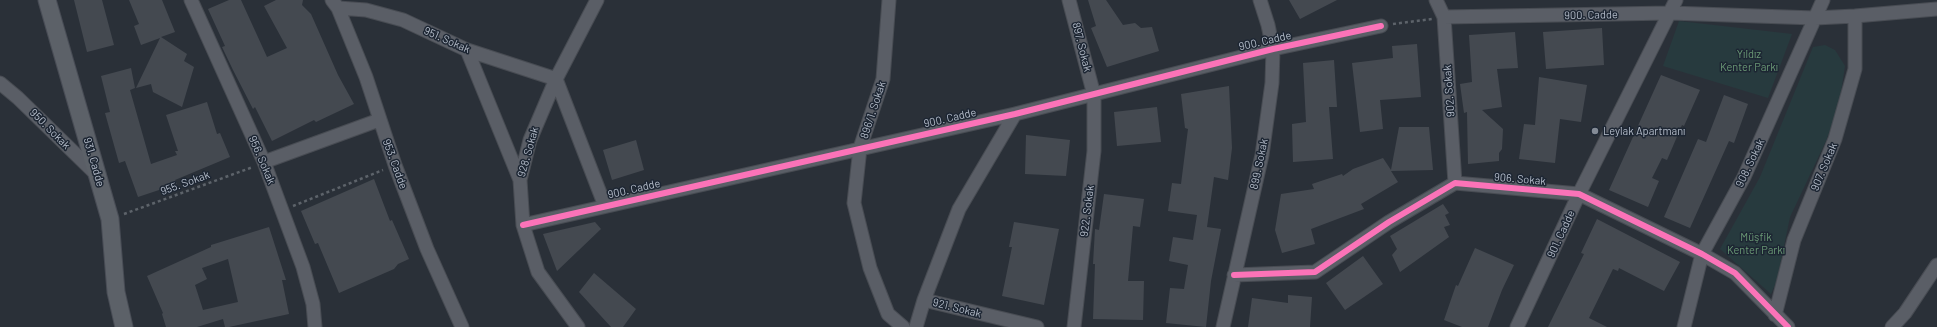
<!DOCTYPE html>
<html>
<head>
<meta charset="utf-8">
<style>
  body { margin:0 }
  canvas { display:block; background:#2a3038 }
</style>
</head>
<body>
<canvas width="1937" height="327"></canvas>
<script>
const g = document.querySelector('canvas').getContext('2d');
g.lineJoin = 'round';
function paint(path, color) { g.fillStyle = color; g.fill(path, 'evenodd'); }
const poly = rows => new Path2D(rows.map(r => 'M' + r).join(''));
function stroke(path, color, width, dash) { g.strokeStyle = color; g.lineWidth = width; g.lineCap = dash ? 'butt' : 'round'; g.setLineDash(dash || []); g.stroke(path); }
function drawText(font, color, halo, rows, align = 'center') {
  g.font = font + ' Barlow,sans-serif'; g.lineWidth = 3; g.setLineDash([]); g.textBaseline = 'middle'; g.strokeStyle = halo; g.fillStyle = color; for (const [text, x, y, turn = 0] of rows) {
    g.save(); g.translate(x, y); g.rotate((+turn || 0) * Math.PI / 180); g.textAlign = isNaN(turn) ? turn : align; if (halo) g.strokeText(text, 0, 0); g.fillText(text, 0, 0); g.restore();
  }
}
const green = poly([
  [1679,21,1792,34,1768,98,1663,66],
  [1825,45,1835,50,1845,66,1839,105,1826,141,1790,217,1777,280,1771,294,1720,249,1760,177,1813,47]
]);
const building = poly([
  [74,0,102,0,114,45,87,52],
  [129,0,162,0,175,32,161,37,187,54,184,61,194,67,182,107,153,92,151,84,136,88,160,38,141,45,134,26,139,24],
  [229,0,241,0,267,57,287,48,264,6,276,0,303,0,302,5,311,14,338,75,354,104,316,122,314,120,272,141,255,107,253,109,233,70,222,47,225,46,208,9],
  [1088,0,1106,0,1123,25,1135,23,1141,28,1152,27,1159,51,1107,67,1091,28,1096,26],
  [1289,0,1337,0,1300,19],
  [1602,28,1604,65,1546,69,1543,32],
  [1515,32,1518,68,1497,69,1502,107,1482,110,1503,129,1502,149,1499,153,1499,161,1468,164,1467,112,1464,113,1460,84,1472,82,1469,35],
  [1417,44,1421,97,1380,100,1383,129,1360,132,1352,63,1393,58,1392,46],
  [1334,60,1337,107,1329,107,1333,159,1293,162,1292,124,1306,122,1303,63],
  [131,68,135,88,130,90,151,164,177,155,175,151,178,151,166,115,207,102,217,134,220,133,230,157,175,180,177,184,138,197,125,161,119,163,105,113,110,112,101,76],
  [1661,75,1700,90,1684,126,1682,125,1667,160,1662,158,1652,178,1659,181,1648,207,1609,190],
  [1539,77,1587,85,1581,122,1560,119,1555,163,1519,159,1524,124,1535,125],
  [1229,86,1232,148,1228,180,1214,177,1207,227,1221,229,1211,281,1206,327,1166,323,1170,288,1184,289,1188,265,1169,261,1173,237,1193,240,1197,215,1168,211,1172,183,1181,184,1188,129,1185,128,1181,94],
  [1724,95,1748,104,1734,143,1729,141,1690,228,1664,217,1698,139,1706,142],
  [1157,107,1161,142,1117,146,1114,112],
  [1399,127,1429,127,1433,170,1391,171,1398,182,1361,204,1364,209,1311,229,1315,244,1282,253,1275,230,1281,194,1314,189,1312,184,1342,174,1343,176,1353,169,1383,158,1391,170],
  [1026,135,1070,140,1066,176,1025,174],
  [636,140,644,170,612,180,603,150],
  [374,179,390,221,392,220,409,259,398,264,394,269,339,293,318,243,315,244,301,211],
  [1104,194,1144,199,1140,227,1133,226,1128,281,1144,281,1143,320,1093,319,1095,264,1093,264,1095,229,1099,230],
  [1443,204,1449,213,1445,215,1450,225,1444,227,1449,237,1400,272,1392,255,1397,249,1390,236],
  [1597,219,1680,262,1664,291,1619,268,1618,271,1613,269,1589,318,1607,327,1548,327,1584,254,1581,253],
  [595,222,601,229,557,271,543,234],
  [1014,222,1059,229,1044,305,1002,296,1012,247,1009,247],
  [269,227,286,280,282,280,289,314,229,327,225,327,223,319,197,327,166,327,162,314,163,313,147,276,211,247,211,245],
  [228,259,238,302,203,310,195,285,207,279,202,268],
  [1475,248,1514,265,1502,290,1488,327,1462,327,1444,320,1456,285,1458,286],
  [1363,256,1383,284,1345,310,1326,283],
  [594,273,636,309,623,327,611,327,579,292],
  [1288,295,1312,297,1310,327,1248,327,1252,298,1288,303]
]);
const path = poly([
  [1393,24,1432,19],
  [293,206,383,170],
  [124,214,253,167]
]);
const minor = poly([
  [191,0,264,162,303,267,313,304,315,327],
  [332,0,338,8,366,77,395,165,427,249,462,327],
  [889,0,883,79,860,148,854,203,870,268,888,314,903,327],
  [1069,0,1094,95,1094,151,1074,327],
  [1436,0,1444,17,1455,183],
  [338,8,366,10,403,20,467,50,556,79,605,206],
  [1444,17,1670,13,1815,18,1855,16,1937,9],
  [467,50,520,180],
  [0,83,18,98,97,175],
  [264,162,379,120],
  [523,225,1015,114,1273,49,1381,26],
  [1234,275,1315,272,1389,222,1455,183,1579,194,1702,254,1735,273,1788,327],
  [924,300,1037,327],
  [1775,315,1794,240,1835,139,1855,69,1855,16],
  [578,327,538,272,523,225,520,180,530,140,556,79,597,0],
  [916,327,924,300,959,209,1015,114],
  [1223,327,1262,155,1272,83,1273,49,1268,25,1260,0],
  [1517,327,1579,194,1676,0],
  [1684,327,1702,254,1744,177,1823,0],
  [1892,327,1905,313,1937,265]
]);
const major = poly([
  [47,0,110,219,116,292,124,327]
]);
const cycleway = poly([
  [523,225,1015,114,1273,49,1381,26],
  [1234,275,1315,272,1389,222,1455,183,1579,194,1702,254,1735,273,1788,327]
]);
const markers = [
  [1595,131,4,"#848b96"]
];
const streetNames = [
  ["900. Cadde",1591,15,-1],
  ["951. Sokak",447,40,24],
  ["900. Cadde",1265,41,-13],
  ["897. Sokak",1082,47,76],
  ["902. Sokak",1449,91,-94],
  ["896/1. Sokak",873,110,-72],
  ["900. Cadde",950,118,-13],
  ["950. Sokak",50,129,45],
  ["928. Sokak",528,152,-74],
  ["956. Sokak",262,160,67],
  ["931. Cadde",94,162,74],
  ["908. Sokak",1750,163,-64],
  ["953. Cadde",395,164,70],
  ["899. Sokak",1259,164,-78],
  ["907. Sokak",1824,167,-67],
  ["906. Sokak",1520,179,5],
  ["955. Sokak",185,183,-20],
  ["900. Cadde",634,189,-13],
  ["922. Sokak",1087,211,-83],
  ["901. Cadde",1561,234,-65],
  ["921. Sokak",957,308,14]
];
const parkNames = [
  ["Yıldız",1749,54],
  ["Kenter Parkı",1749,67],
  ["Müşfik",1756,237],
  ["Kenter Parkı",1756,250]
];
const poiNames = [
  ["Leylak Apartmanı",1603,131]
];
paint(green, '#273a3e');
paint(building, '#444950');
stroke(minor, '#484c53', 15);
stroke(major, '#484c55', 19);
stroke(path, '#5d636a', 2.5, [3, 3]);
stroke(minor, '#5a5e66', 13);
stroke(major, '#5c6168', 17);
stroke(cycleway, '#fb73b8', 6);
for (const [x, y, r, color] of markers) { const dot = new Path2D(); dot.arc(x, y, r, 0, 2 * Math.PI); g.fillStyle = color; g.fill(dot); stroke(dot, '#1d2633', 1.5); }
drawText('11px', '#b4bcc9', '#1d2633', streetNames);
drawText('11px', '#6b9a76', '#1d2633', parkNames);
drawText('11px', '#b4bcc9', '#1d2633', poiNames, 'left');
</script>
</body>
</html>
